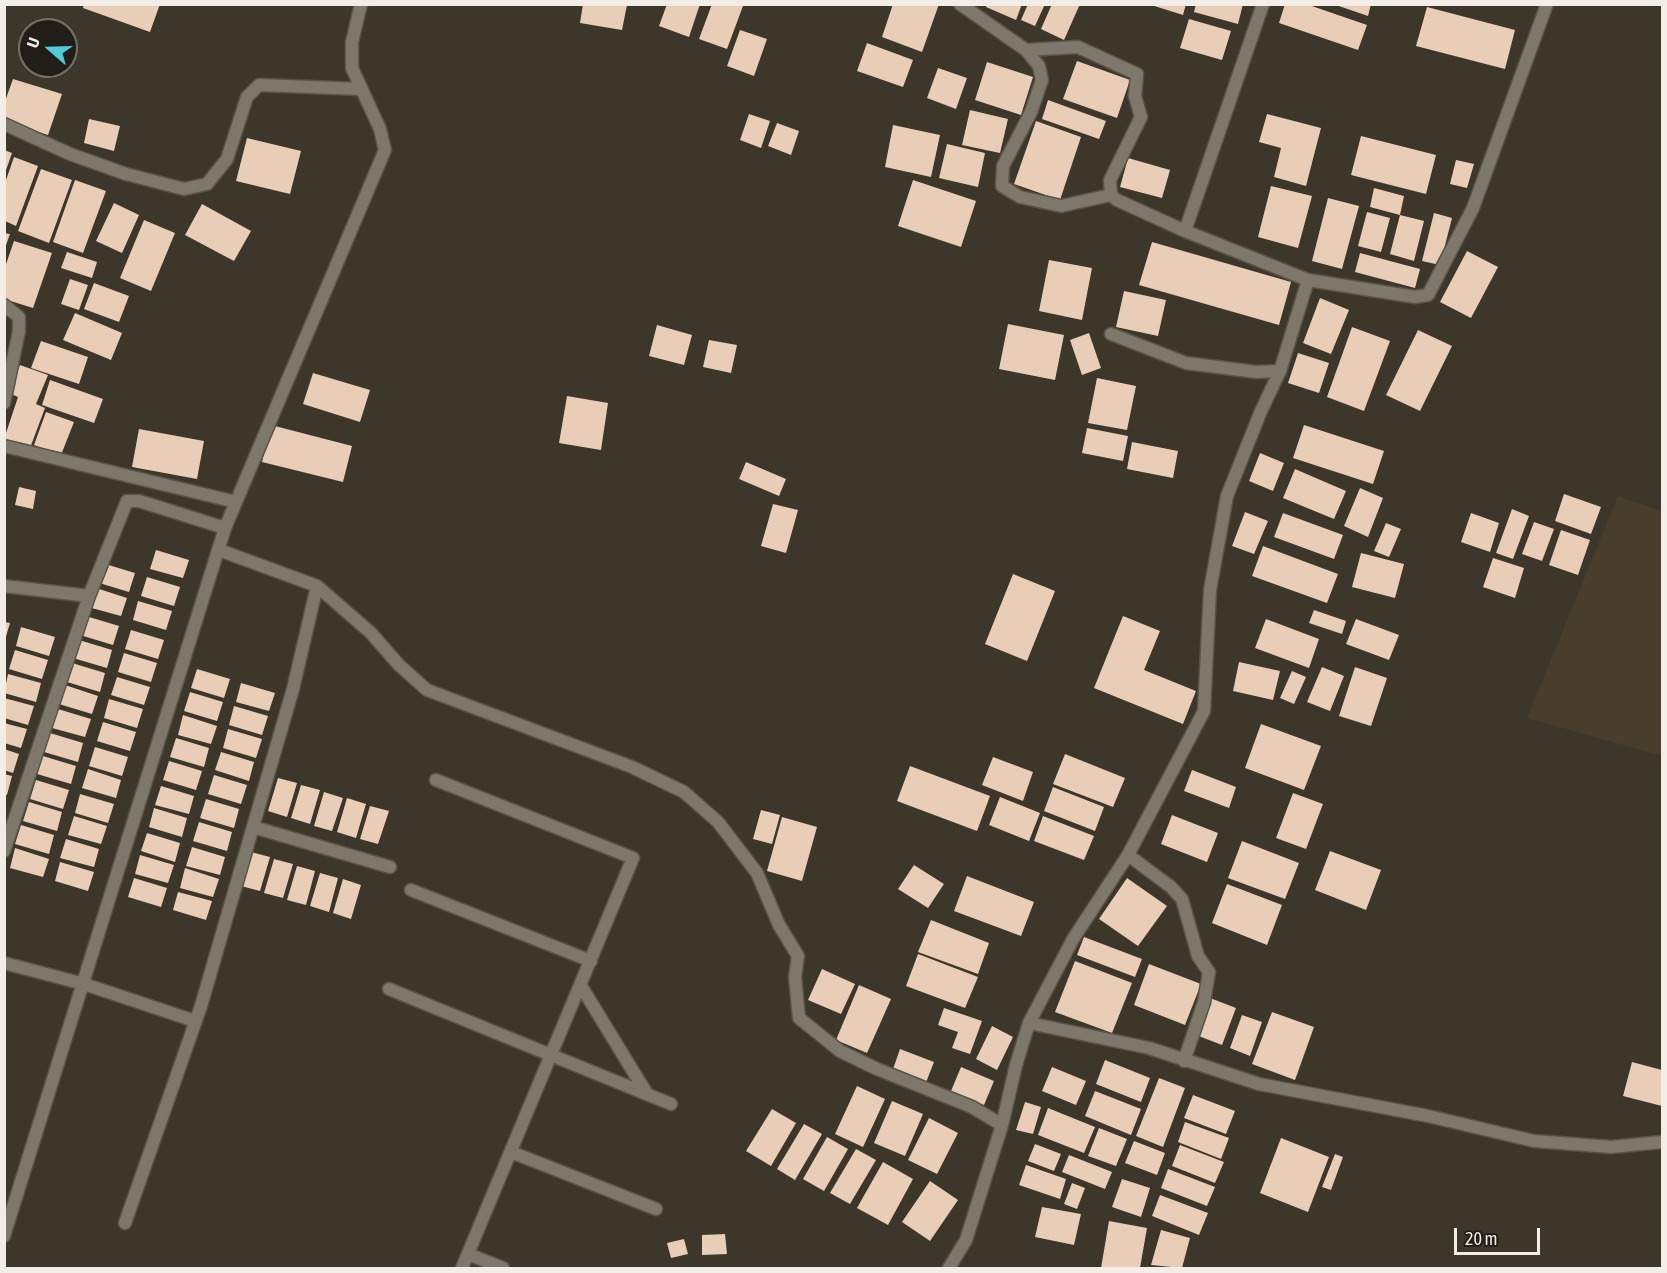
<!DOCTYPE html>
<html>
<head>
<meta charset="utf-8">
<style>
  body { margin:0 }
  #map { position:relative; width:1667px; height:1273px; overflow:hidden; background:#3d362a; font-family:"Asap Condensed",sans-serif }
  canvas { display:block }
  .frame { position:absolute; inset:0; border:6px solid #f2ede6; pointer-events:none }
  .north { position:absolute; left:18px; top:18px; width:60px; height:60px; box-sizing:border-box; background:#211e19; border:2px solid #75716b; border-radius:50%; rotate:290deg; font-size:16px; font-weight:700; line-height:24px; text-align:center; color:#f2ede6 }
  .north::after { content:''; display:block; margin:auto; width:21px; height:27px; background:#52cbd7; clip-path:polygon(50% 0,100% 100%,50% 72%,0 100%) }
  .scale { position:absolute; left:1454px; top:1228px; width:86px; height:27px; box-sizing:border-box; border:3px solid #f2ede6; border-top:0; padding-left:8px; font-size:18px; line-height:21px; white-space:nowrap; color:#f2ede6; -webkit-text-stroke:4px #211e19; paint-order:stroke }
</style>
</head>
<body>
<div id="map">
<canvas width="1667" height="1273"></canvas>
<div class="frame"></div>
<div class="north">U</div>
<div class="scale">20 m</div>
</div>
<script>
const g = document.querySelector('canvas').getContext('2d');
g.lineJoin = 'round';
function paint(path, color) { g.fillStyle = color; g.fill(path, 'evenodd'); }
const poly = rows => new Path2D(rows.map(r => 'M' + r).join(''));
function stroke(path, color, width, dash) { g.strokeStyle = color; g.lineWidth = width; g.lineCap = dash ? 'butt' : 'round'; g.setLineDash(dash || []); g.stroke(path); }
const built = poly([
  [1618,496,1662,511,1662,756,1527,718]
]);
const building = poly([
  [84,4,160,4,150,32,83,8],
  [583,4,627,5,622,30,580,23],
  [667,4,700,4,689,37,659,26],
  [712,4,743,6,727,49,699,39],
  [893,4,939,4,922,52,882,37],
  [987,4,1022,4,1016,20,986,7],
  [1028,4,1045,4,1035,26,1021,20],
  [1052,4,1080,4,1064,40,1041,29],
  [1148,4,1186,4,1183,15],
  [1196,4,1243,4,1238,24,1194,12],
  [1285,4,1306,4,1367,25,1358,50,1279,23],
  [1333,4,1371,4,1368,16],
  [1427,7,1515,30,1505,69,1416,46],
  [1189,19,1231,31,1222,60,1180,48],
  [740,30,767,39,754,76,727,66],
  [867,43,913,60,903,87,857,71],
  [1077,61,1130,80,1117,118,1063,99],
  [987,62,1033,77,1021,115,975,100],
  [938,68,967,78,956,109,927,98],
  [13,79,62,94,48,135,4,121,4,104],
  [1048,100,1106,121,1099,139,1042,119],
  [970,110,1008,119,1000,153,962,145],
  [749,114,770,121,761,148,740,140],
  [1267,114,1321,128,1306,186,1274,177,1281,148,1259,142],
  [89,119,120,126,114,151,84,143],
  [1036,121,1081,137,1060,200,1014,184],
  [777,123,799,131,791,155,768,146],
  [893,125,940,135,931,177,885,167],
  [1361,136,1436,155,1426,194,1351,175],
  [247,138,301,151,290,194,236,181],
  [947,144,985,153,978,187,939,178],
  [4,150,12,153,5,173,4,173],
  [14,157,38,166,16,226,5,221,5,183],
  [1128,158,1170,170,1162,198,1120,187],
  [1456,160,1474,164,1467,188,1450,184],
  [41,169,72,180,49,243,18,231],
  [75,180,106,191,83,253,53,242],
  [913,180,976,201,961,247,898,226],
  [1271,186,1312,196,1298,248,1258,237],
  [1374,188,1404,196,1400,215,1370,207],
  [1328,198,1359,206,1342,269,1312,261],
  [114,203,139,215,122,253,96,241],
  [202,204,251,231,234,261,185,235],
  [1367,212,1390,218,1381,252,1358,246],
  [1434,213,1452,218,1440,265,1422,261],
  [1400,215,1424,221,1414,261,1390,254],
  [144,220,175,233,151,291,120,278],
  [4,233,10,234,5,248,4,248],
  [14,241,52,253,33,308,4,299,4,270],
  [1152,242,1291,282,1279,325,1139,285],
  [1467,251,1498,267,1471,318,1440,302],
  [67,252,97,262,92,278,61,268],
  [1360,253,1420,269,1415,288,1355,272],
  [1049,260,1092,268,1082,320,1039,311],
  [70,279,88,285,79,310,61,304],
  [94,283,129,296,119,322,84,309],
  [1124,291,1166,300,1158,336,1116,327],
  [1320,298,1349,310,1331,354,1303,343],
  [75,313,122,333,111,360,63,340],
  [1008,324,1064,335,1055,380,999,369],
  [657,325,692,335,684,365,649,356],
  [1352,327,1390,341,1364,411,1327,397],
  [1418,330,1452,346,1420,411,1386,395],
  [1089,333,1101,368,1082,375,1070,340],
  [709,340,737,345,731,373,703,367],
  [41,341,88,357,79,384,31,368],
  [1298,353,1329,363,1319,393,1288,383],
  [20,365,48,375,36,404,45,408,30,448,4,439,18,397,9,393],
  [313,373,370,390,360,422,303,404],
  [1097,378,1136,386,1127,430,1088,423],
  [50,380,103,399,94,423,42,405],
  [567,396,608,403,601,450,559,443],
  [46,412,74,422,61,455,34,445],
  [271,425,352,446,343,482,262,462],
  [1304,425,1384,451,1373,484,1293,458],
  [1087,428,1128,436,1123,461,1082,453],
  [139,429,204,441,197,479,132,467],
  [1132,442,1178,451,1173,478,1127,469],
  [1260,453,1284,463,1273,491,1249,481],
  [746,462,786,479,779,496,739,479],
  [1295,469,1346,491,1334,519,1283,498],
  [19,487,36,491,33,509,15,505],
  [1360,488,1383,498,1368,537,1344,526],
  [1564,494,1601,507,1591,534,1555,521],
  [773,504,798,510,786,553,761,546],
  [1512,509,1529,516,1513,559,1496,553],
  [1245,512,1268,521,1254,554,1232,546],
  [1283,513,1343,535,1334,559,1274,537],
  [1471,513,1499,523,1490,552,1461,542],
  [1534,522,1554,529,1542,561,1522,554],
  [1386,523,1401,529,1389,557,1374,551],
  [1561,530,1590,540,1578,575,1549,565],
  [1263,546,1338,574,1327,603,1252,576],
  [156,550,189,560,183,578,150,569],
  [1361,553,1404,564,1395,598,1352,587],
  [1493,558,1524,568,1515,598,1483,587],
  [102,563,135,573,129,592,96,582],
  [1013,574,1055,591,1027,661,985,644],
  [147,577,180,587,174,606,141,596],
  [93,587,127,598,121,616,88,607],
  [138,601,172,611,166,630,133,620],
  [1314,610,1346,621,1342,634,1309,623],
  [86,616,119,626,113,645,80,635],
  [1123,616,1160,631,1144,670,1196,691,1183,724,1094,688],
  [1266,619,1319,639,1309,668,1255,648],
  [1356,619,1399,635,1389,660,1346,644],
  [4,622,10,623,5,640,4,640],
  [21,627,55,637,49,656,16,646],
  [131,630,164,640,158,659,125,649],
  [79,640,112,650,107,668,73,658],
  [15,650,48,660,42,679,9,669],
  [124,653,157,663,151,682,118,672],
  [1239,662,1280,671,1273,700,1233,691],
  [72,663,105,673,100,692,67,682],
  [1322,667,1344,676,1330,711,1307,702],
  [1355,667,1387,678,1371,726,1339,716],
  [197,669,230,679,224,698,191,688],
  [1292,671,1306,677,1294,704,1280,698],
  [8,674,41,683,36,702,4,693],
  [117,677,150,687,144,705,111,695],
  [241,683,275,693,269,711,236,702],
  [65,685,98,696,92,714,59,704],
  [190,692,223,702,217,721,184,711],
  [4,698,34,706,28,725,4,718],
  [109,699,143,709,137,728,104,718],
  [234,706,268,716,262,735,229,725],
  [58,709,91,719,85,737,52,728],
  [183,715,217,726,211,744,178,735],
  [103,722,136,732,130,751,97,741],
  [4,723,27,729,21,748,4,743],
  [1261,724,1321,746,1304,790,1245,768],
  [228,729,262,739,256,758,223,748],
  [50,733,83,743,78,762,44,752],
  [176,738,209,748,204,767,170,757],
  [95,747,128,757,122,776,89,766],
  [4,749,19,754,13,773,4,770],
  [221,752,254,762,249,781,215,770],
  [1065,754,1125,778,1113,807,1053,784],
  [43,756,76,766,71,784,37,774],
  [993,757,1033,772,1023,801,982,785],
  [169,761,202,771,196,790,163,780],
  [910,766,990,796,977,831,897,801],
  [88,769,121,780,116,798,82,788],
  [1192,770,1236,787,1229,808,1184,791],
  [4,774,12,776,7,795,4,794],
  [214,775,247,785,241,804,208,794],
  [278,778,297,783,287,817,268,811],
  [36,780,69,790,63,809,30,799],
  [301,785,320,790,310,824,291,818],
  [161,786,194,796,189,814,155,805],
  [1053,787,1104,807,1095,831,1044,811],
  [324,792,343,798,332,831,314,826],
  [1293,793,1323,804,1306,849,1276,838],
  [80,794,114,804,108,823,75,813],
  [1000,797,1040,813,1029,841,989,825],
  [347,798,366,804,356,838,337,832],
  [206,799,239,809,234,828,200,818],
  [29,802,62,812,57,831,23,821],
  [370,806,389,811,378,844,360,839],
  [154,808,187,818,182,837,149,827],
  [761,810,780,815,772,844,753,839],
  [1172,815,1218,833,1207,862,1161,844],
  [74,816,107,826,101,844,68,835],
  [1043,816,1094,836,1084,860,1034,841],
  [782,817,817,827,802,881,767,871],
  [199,822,232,832,227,851,193,841],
  [21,825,54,835,49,854,15,844],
  [147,833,180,843,175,862,141,851],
  [66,839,99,849,94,867,60,858],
  [1242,841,1299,863,1285,899,1228,878],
  [192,847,225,857,220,875,186,866],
  [15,848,49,859,43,877,10,868],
  [1330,851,1381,870,1366,910,1315,890],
  [251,852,270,857,260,891,241,886],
  [140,855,174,865,168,883,135,874],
  [274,859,293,864,283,898,264,893],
  [60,862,94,872,88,891,55,881],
  [914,865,944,884,928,908,898,889],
  [297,866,315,871,306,905,287,900],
  [185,868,219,879,213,897,180,888],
  [320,873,338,878,329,912,310,906],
  [967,876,1034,902,1021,936,954,911],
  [134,878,167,888,161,907,128,897],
  [1127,878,1167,906,1138,946,1099,919],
  [343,879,361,885,351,919,333,913],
  [1227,884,1282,905,1267,945,1212,923],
  [178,892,212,901,206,920,173,910],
  [931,920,989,943,978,974,918,952],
  [1084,937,1142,959,1135,977,1077,955],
  [918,954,978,977,965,1008,906,986],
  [1075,961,1132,983,1112,1033,1055,1012],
  [1149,964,1201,984,1185,1025,1134,1005],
  [822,969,855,984,841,1014,808,1000],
  [859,985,891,999,867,1053,836,1040],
  [1210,998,1236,1008,1222,1045,1196,1035],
  [944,1008,982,1021,970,1054,952,1048,958,1032,938,1025],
  [1272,1012,1314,1027,1295,1080,1252,1064],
  [1242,1015,1262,1022,1250,1056,1230,1048],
  [992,1026,1013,1037,997,1070,976,1059],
  [900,1049,934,1062,925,1085,892,1072],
  [1105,1060,1150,1078,1141,1102,1096,1084],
  [1632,1062,1662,1070,1662,1106,1623,1096],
  [961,1067,994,1081,984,1105,951,1091],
  [1052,1067,1086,1081,1076,1105,1042,1091],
  [1159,1078,1185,1088,1163,1147,1136,1136],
  [857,1086,885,1099,863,1147,835,1134],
  [1095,1091,1141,1109,1131,1135,1085,1116],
  [1193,1095,1235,1111,1226,1134,1184,1118],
  [892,1101,923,1114,905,1156,874,1143],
  [1025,1102,1041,1107,1033,1134,1016,1130],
  [1048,1108,1095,1127,1084,1153,1038,1135],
  [772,1109,796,1123,771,1166,746,1151],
  [929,1118,958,1133,937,1174,908,1160],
  [1185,1122,1229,1138,1221,1159,1178,1142],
  [804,1124,822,1134,795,1180,777,1169],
  [1099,1128,1127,1139,1116,1166,1088,1156],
  [827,1137,848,1149,824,1191,803,1179],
  [1281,1138,1329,1157,1308,1212,1260,1193],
  [1134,1141,1165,1153,1157,1175,1125,1163],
  [1035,1144,1061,1154,1054,1171,1028,1161],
  [1180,1145,1224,1162,1215,1183,1172,1166],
  [856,1149,876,1160,850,1204,830,1193],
  [1335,1154,1343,1157,1331,1190,1322,1187],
  [1069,1155,1112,1172,1105,1189,1062,1172],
  [883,1162,913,1179,888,1225,857,1208],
  [1026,1165,1066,1179,1060,1199,1019,1185],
  [1168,1169,1215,1187,1207,1206,1161,1188],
  [1122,1179,1150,1188,1141,1217,1112,1207],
  [930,1181,958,1200,930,1241,902,1222],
  [1072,1183,1085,1188,1077,1209,1064,1204],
  [1160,1195,1208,1213,1199,1235,1152,1216],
  [1042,1207,1081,1214,1074,1245,1035,1237],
  [1109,1221,1147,1228,1140,1268,1101,1268],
  [1161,1230,1190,1238,1182,1268,1151,1265],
  [725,1234,727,1254,702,1255,702,1235],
  [684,1239,688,1254,671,1258,667,1243]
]);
const street = poly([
  [960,4,1026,50,1078,47,1137,74,1135,96,1141,117,1110,180,1111,195,1117,200,1185,231,1308,280],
  [1026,50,1039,66,1042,80,1031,112,1003,166,1002,186,1020,197,1061,206,1111,195],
  [4,124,70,154,126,174,184,189,207,184,227,159,247,97,259,85,361,89],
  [1185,231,1263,4],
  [4,305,19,317,19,331,4,403],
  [1111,334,1186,363,1256,372,1280,371],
  [4,446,236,502],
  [4,586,89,596],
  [317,586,371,633,399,665,427,690,632,767,684,792,718,822,757,873,779,925,798,956,795,977,799,1018,840,1051,877,1069,972,1107,1002,1125],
  [436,780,633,858,462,1268],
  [253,827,390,867],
  [4,851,89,596,127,501,139,501,225,528],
  [1128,855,1171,887,1182,899,1198,956,1209,972,1204,1002,1184,1061],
  [411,890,591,961],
  [4,963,84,984,195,1021],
  [581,986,647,1094],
  [389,989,671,1104],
  [1029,1023,1149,1048,1259,1084,1428,1116,1534,1141,1611,1147,1662,1142],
  [511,1152,656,1209],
  [125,1223,201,1006,293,689,317,586,219,550],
  [4,1236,225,528,385,150,380,129,352,68,352,42,361,4],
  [468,1254,503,1268],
  [949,1268,966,1240,1002,1125,1016,1065,1029,1023,1073,939,1128,855,1204,711,1210,590,1227,496,1261,411,1280,371,1308,280,1415,297,1428,295,1473,208,1547,4]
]);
paint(built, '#493e2c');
paint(building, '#e9cdb6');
stroke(street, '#5a5348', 15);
stroke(street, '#7e776b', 12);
</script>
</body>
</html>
